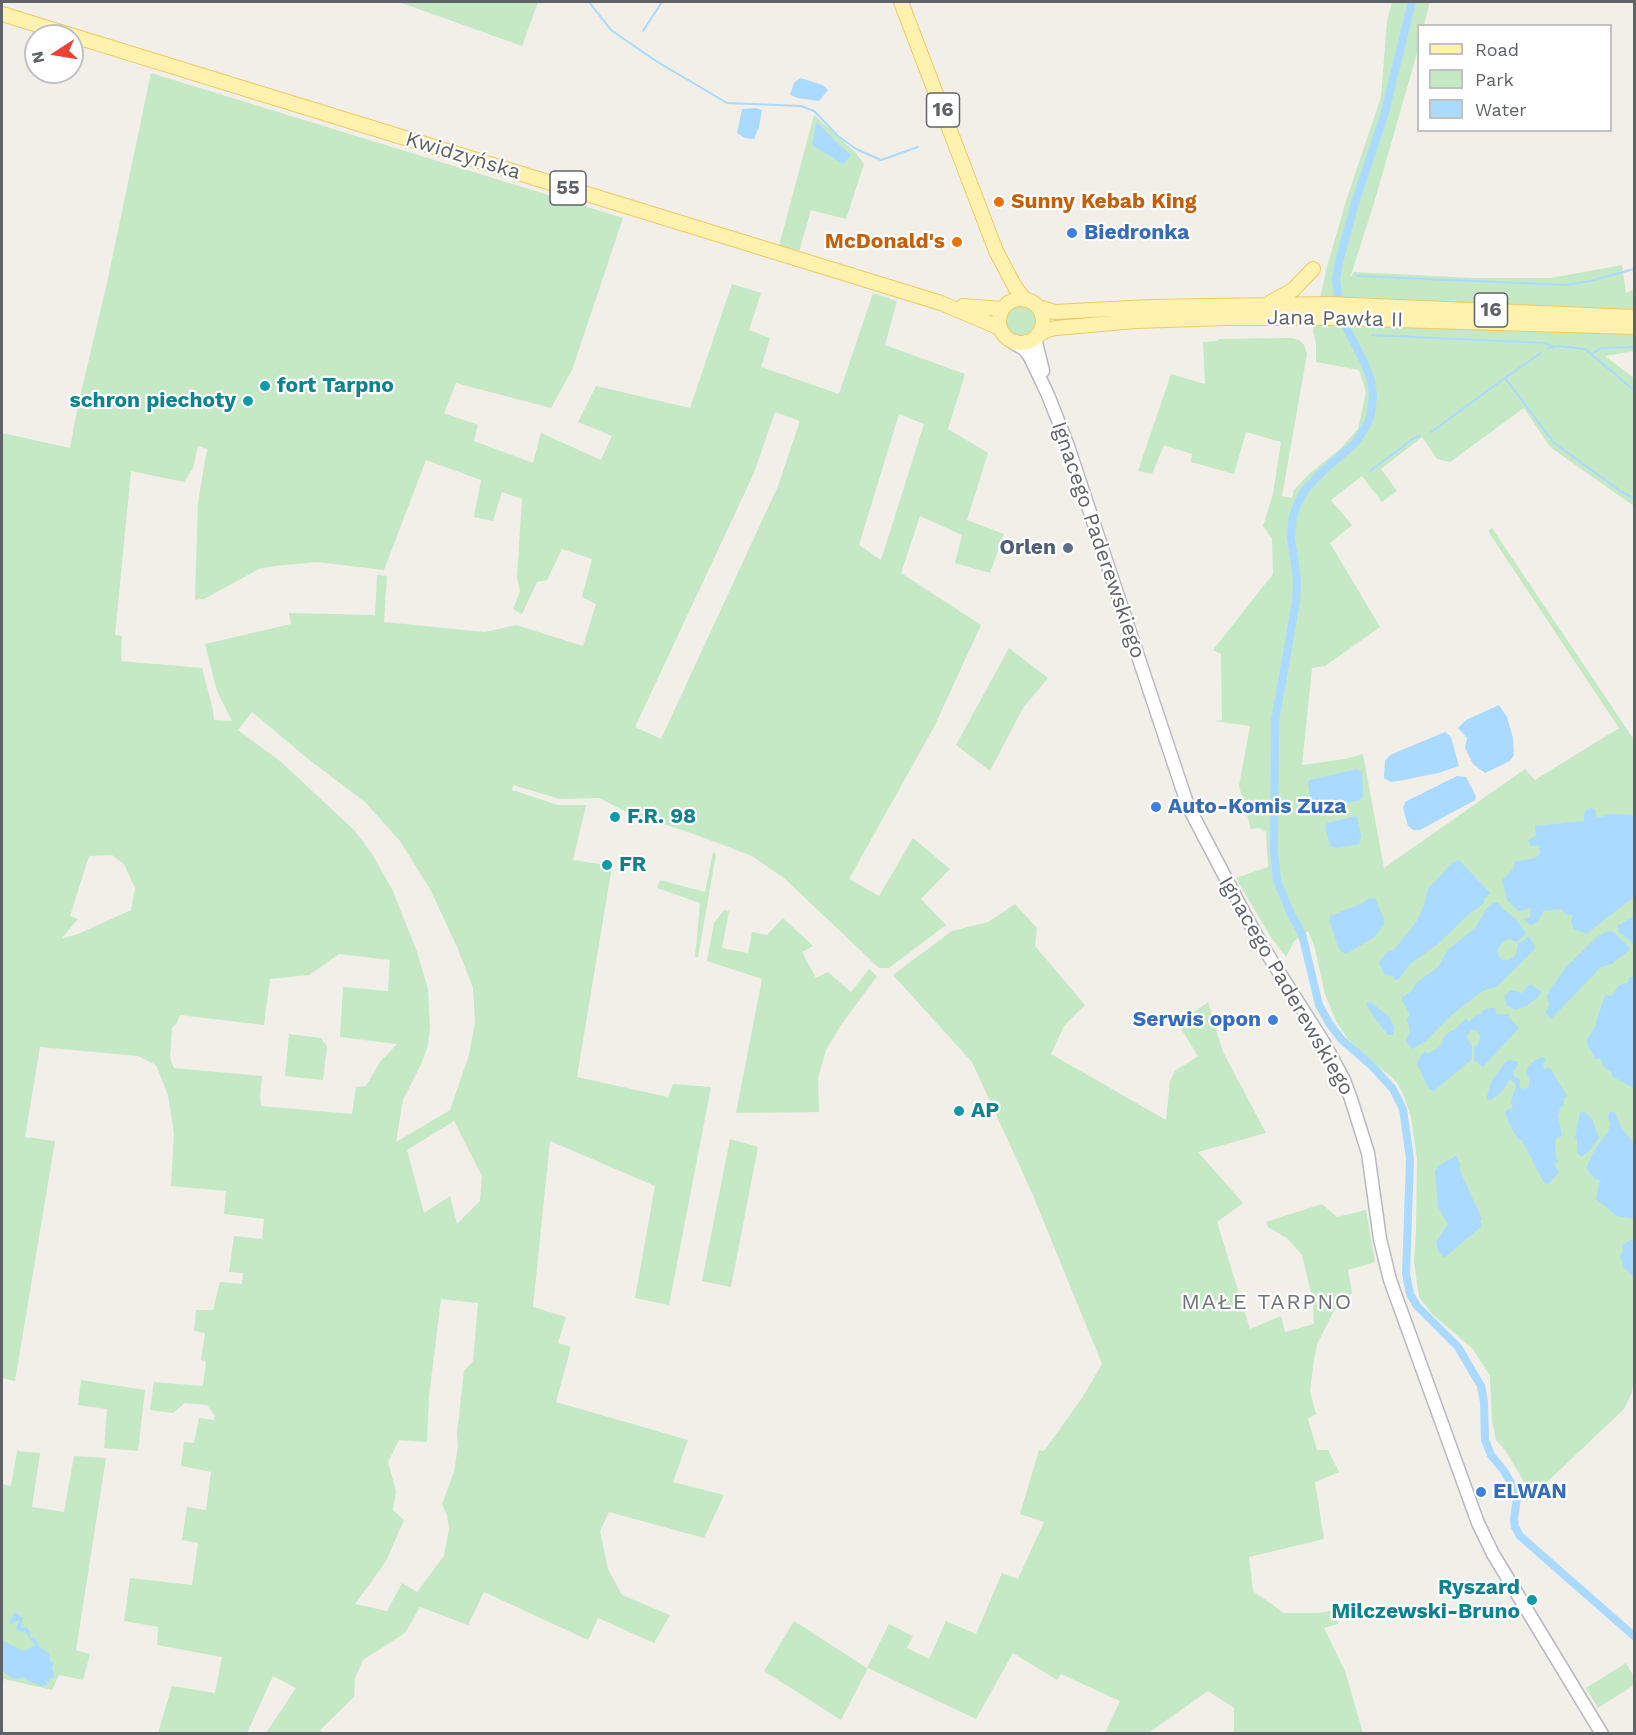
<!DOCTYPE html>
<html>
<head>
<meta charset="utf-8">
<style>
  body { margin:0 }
  #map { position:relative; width:1636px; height:1735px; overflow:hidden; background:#f1efe8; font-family:"Work Sans",sans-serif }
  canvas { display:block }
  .frame { position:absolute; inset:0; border:3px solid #5f6368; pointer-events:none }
  .legend { position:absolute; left:1417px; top:24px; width:195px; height:108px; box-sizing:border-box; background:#fff; border:2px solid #bfc1c3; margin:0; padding:8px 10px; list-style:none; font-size:18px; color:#5f6368 }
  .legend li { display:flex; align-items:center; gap:12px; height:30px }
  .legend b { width:30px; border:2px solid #bfc1c3 }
  .north { position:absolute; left:24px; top:24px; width:60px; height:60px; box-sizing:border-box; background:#fff; border:2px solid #bfc1c3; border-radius:50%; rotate:258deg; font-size:16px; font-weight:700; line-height:24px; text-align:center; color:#5f6368 }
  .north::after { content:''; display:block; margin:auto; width:21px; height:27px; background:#ea4335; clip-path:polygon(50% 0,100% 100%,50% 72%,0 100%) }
</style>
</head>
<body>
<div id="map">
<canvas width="1636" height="1735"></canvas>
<div class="frame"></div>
<ul class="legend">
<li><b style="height:8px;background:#fff2af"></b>Road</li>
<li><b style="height:16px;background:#c5e8c5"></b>Park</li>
<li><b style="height:16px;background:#aadaff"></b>Water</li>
</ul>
<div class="north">N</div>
</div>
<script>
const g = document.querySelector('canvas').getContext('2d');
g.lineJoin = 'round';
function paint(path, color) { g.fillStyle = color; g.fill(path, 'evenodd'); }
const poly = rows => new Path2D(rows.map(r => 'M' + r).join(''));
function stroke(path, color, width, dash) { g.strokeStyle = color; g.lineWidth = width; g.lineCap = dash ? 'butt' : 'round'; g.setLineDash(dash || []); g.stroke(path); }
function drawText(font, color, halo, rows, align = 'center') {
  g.font = font + ' "Work Sans",sans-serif'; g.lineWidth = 4.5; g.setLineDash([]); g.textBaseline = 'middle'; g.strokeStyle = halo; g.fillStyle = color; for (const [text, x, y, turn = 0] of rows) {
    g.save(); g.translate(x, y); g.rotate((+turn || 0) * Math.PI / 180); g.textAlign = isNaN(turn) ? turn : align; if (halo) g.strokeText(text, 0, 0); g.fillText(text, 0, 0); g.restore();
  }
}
const green = poly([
  [399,2,538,2,522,46],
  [1392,2,1430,2,1424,25,1418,26,1417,53,1374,203,1350,278,1354,272,1474,278,1551,278,1622,265,1626,293,1634,289,1634,351,1605,356,1634,378,1634,506,1550,447,1524,408,1450,462,1437,459,1422,437,1381,469,1397,491,1382,502,1362,476,1331,500,1352,525,1330,543,1380,627,1325,666,1312,668,1302,765,1345,759,1363,754,1384,868,1525,769,1535,780,1619,728,1488,531,1492,528,1634,740,1634,1376,1632,1392,1624,1409,1526,1502,1523,1480,1505,1450,1496,1440,1492,1421,1490,1376,1473,1349,1432,1314,1419,1297,1414,1262,1416,1230,1417,1159,1411,1117,1403,1094,1396,1081,1362,1053,1347,1038,1336,1021,1325,994,1314,945,1308,931,1294,941,1286,957,1270,936,1236,878,1268,867,1266,832,1258,828,1251,829,1239,786,1250,726,1214,721,1222,720,1221,654,1213,650,1273,574,1272,538,1263,526,1273,494,1281,442,1246,432,1234,474,1191,462,1192,454,1164,445,1152,474,1138,471,1171,374,1205,384,1203,342,1217,341,1219,339,1292,338,1299,340,1304,345,1307,354,1282,496,1292,498,1294,490,1309,474,1340,449,1358,429,1366,392,1359,370,1316,362,1316,343,1313,331,1327,267,1346,201,1381,97,1387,22],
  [151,73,623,218,572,370,551,408,456,383,444,413,478,425,474,441,533,463,541,433,601,460,612,436,578,422,596,386,690,408,732,284,761,293,749,330,770,338,761,367,839,394,873,293,897,301,885,345,965,374,948,429,988,453,967,520,1004,534,990,573,955,563,962,535,920,516,901,573,981,625,934,727,849,879,879,896,913,838,950,869,921,899,946,925,889,968,879,968,785,879,752,856,694,834,627,812,599,798,560,799,513,785,512,790,558,805,586,805,573,860,612,866,577,1077,668,1097,673,1084,711,1087,669,1305,635,1298,655,1186,550,1141,533,1307,566,1317,558,1343,571,1347,556,1402,688,1440,673,1482,724,1495,704,1538,609,1512,600,1531,608,1569,622,1595,670,1615,654,1643,598,1618,588,1640,484,1592,468,1625,420,1607,405,1633,363,1660,355,1678,354,1697,320,1730,323,1733,266,1733,296,1688,273,1676,247,1733,158,1733,172,1686,215,1693,222,1657,157,1645,158,1627,124,1621,130,1578,192,1585,198,1543,182,1540,187,1507,206,1510,211,1472,181,1466,184,1442,194,1443,199,1418,214,1420,215,1416,207,1405,185,1403,173,1413,150,1410,154,1382,203,1386,206,1361,201,1360,205,1333,194,1331,196,1310,213,1310,220,1282,242,1284,243,1273,229,1272,234,1236,262,1239,264,1219,224,1214,226,1191,171,1186,174,1133,168,1095,156,1065,138,1056,40,1047,25,1137,55,1141,15,1381,2,1378,2,433,70,448,78,405,107,283],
  [775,412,800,421,778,486,661,739,635,727,754,473],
  [899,414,924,424,881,560,859,545],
  [198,446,207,449,198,502,195,600,204,599,259,569,274,566,317,562,384,570,426,460,481,480,474,517,493,521,502,492,522,499,517,577,520,591,513,609,522,614,537,582,547,580,562,549,592,559,582,597,596,604,583,646,516,625,485,632,384,622,387,576,377,575,375,615,289,613,291,624,205,644,217,691,232,721,214,720,213,710,202,668,121,661,122,636,115,635,131,471,184,482,193,468],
  [252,712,307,758,366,803,400,841,430,889,458,949,473,988,475,1022,469,1055,450,1110,396,1142,403,1100,422,1062,428,1045,430,1027,428,989,417,952,392,889,372,854,354,830,280,761,238,730],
  [112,855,124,864,135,888,131,910,78,934,61,939,78,919,70,916,89,856],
  [339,954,390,960,388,991,343,987,340,1037,397,1044,380,1062,366,1086,356,1087,352,1114,261,1106,260,1097,262,1076,174,1068,170,1058,172,1028,177,1023,180,1015,264,1025,270,979,309,975],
  [454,1121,482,1176,480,1201,457,1224,450,1196,424,1213,407,1150],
  [441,1299,478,1303,473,1361,464,1371,457,1434,458,1446,454,1472,442,1504,447,1515,449,1529,444,1556,417,1592,402,1583,387,1611,355,1604,386,1561,404,1520,393,1510,396,1491,388,1462,399,1440,427,1442,429,1396],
  [814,115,856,153,864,164,846,219,811,210,799,252,779,246],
  '1004 322a17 17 0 1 1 34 0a17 17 0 1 1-34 0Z',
  [1009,648,1048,678,1023,708,990,771,956,745],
  [713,852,716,854,698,957,695,957,700,903,657,888,660,880,705,892],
  [1015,904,1037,928,1035,946,1085,1005,1064,1026,1051,1054,1166,1120,1170,1081,1175,1071,1198,1056,1178,1024,1208,1002,1223,1052,1266,1133,1198,1152,1243,1203,1217,1222,1250,1329,1281,1316,1285,1332,1314,1324,1313,1301,1302,1255,1287,1238,1268,1227,1266,1222,1322,1204,1337,1217,1366,1210,1375,1262,1348,1270,1352,1293,1338,1303,1317,1344,1314,1360,1310,1391,1316,1414,1308,1419,1317,1450,1328,1450,1339,1472,1315,1482,1324,1539,1249,1557,1253,1591,1284,1613,1318,1613,1330,1611,1330,1607,1334,1606,1338,1624,1324,1628,1345,1671,1363,1733,1234,1733,1234,1708,1208,1691,1148,1733,1105,1733,1120,1701,1061,1674,1057,1680,1013,1653,976,1719,868,1668,841,1720,764,1671,794,1621,867,1668,889,1624,913,1636,907,1648,929,1659,946,1621,976,1634,1002,1573,1018,1579,1044,1522,1020,1514,1039,1450,1044,1451,1082,1398,1102,1364,1032,1193,972,1062,893,975,952,931,988,922],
  [724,910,729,911,722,948,748,953,752,932,767,935,783,918,813,946,802,952,816,978,828,972,851,992,869,969,877,976,841,1025,826,1050,818,1078,819,1112,736,1113,762,979,707,961,714,923],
  [289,1034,321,1038,327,1046,323,1080,285,1076],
  [730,1139,758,1147,731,1287,702,1281],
  [81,1380,145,1390,138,1451,104,1448,107,1409,78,1405],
  [17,1451,40,1453,32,1507,64,1512,74,1456,106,1458,76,1650,90,1654,83,1680,59,1675,52,1690,4,1679,2,1686,2,1484,11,1486],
  [1626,1663,1634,1677,1634,1685,1598,1708,1586,1688]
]);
const water = poly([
  [800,78,823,85,828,90,819,101,798,98,790,95,794,83],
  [756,108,762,110,759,127,754,139,745,138,737,133,742,109],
  [817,122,839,145,851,155,843,164,812,145],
  [1499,705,1507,717,1513,738,1514,755,1510,761,1485,773,1473,764,1465,748,1467,738,1458,728,1466,720],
  [1445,732,1451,737,1459,766,1438,773,1404,780,1391,782,1384,778,1385,761,1390,755],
  [1357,769,1362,772,1363,797,1358,801,1315,809,1312,808,1308,782,1310,780],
  [1457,776,1466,777,1476,796,1475,800,1420,830,1413,830,1408,826,1403,808,1405,802],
  [1591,808,1595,809,1597,818,1611,814,1634,815,1634,897,1586,934,1574,929,1571,922,1573,915,1566,915,1561,909,1543,911,1537,923,1530,925,1523,919,1530,917,1531,908,1518,911,1507,900,1502,880,1513,869,1514,862,1535,858,1540,854,1539,845,1530,846,1528,840,1536,836,1535,826,1584,821,1584,814,1587,809],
  [1357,816,1361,836,1359,844,1338,848,1330,846,1325,826,1327,823],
  [1459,860,1490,893,1484,899,1484,903,1469,914,1439,943,1410,964,1399,979,1393,980,1394,977,1385,975,1379,963,1387,952,1394,950,1417,921,1424,905,1428,889,1452,863],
  [1375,898,1384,919,1384,925,1373,938,1346,954,1340,951,1329,920,1330,916,1363,903,1367,899],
  [1498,902,1502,908,1517,920,1526,933,1517,942,1509,939,1504,941,1497,950,1499,956,1502,960,1509,960,1516,955,1518,944,1529,936,1536,948,1496,987,1487,989,1478,994,1448,1018,1426,1041,1412,1049,1406,1041,1410,1032,1407,1019,1410,1015,1401,998,1412,991,1416,983,1438,967,1448,950,1475,928,1487,908,1493,903],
  [1634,916,1634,944,1618,931,1617,926],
  [1607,931,1613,932,1630,948,1629,950,1612,964,1601,967,1551,1019,1545,1012,1550,1005,1547,997,1549,991,1566,967,1597,937],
  [1630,977,1634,977,1634,1088,1613,1077,1611,1072,1603,1066,1601,1059,1596,1059,1588,1046,1587,1039,1594,1029,1605,995,1612,996,1619,985,1627,983],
  [1530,984,1542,992,1536,999,1526,1006,1515,1010,1507,1005,1504,996,1511,990,1522,993],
  [1370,1002,1390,1017,1394,1028,1393,1035,1388,1035,1372,1014,1366,1004],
  [1490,1008,1495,1008,1497,1014,1509,1014,1509,1017,1519,1028,1483,1067,1474,1060,1474,1047,1479,1043,1480,1036,1476,1030,1471,1030,1468,1034,1467,1038,1472,1046,1472,1059,1434,1091,1429,1089,1417,1064,1420,1056,1425,1052,1429,1053,1441,1046,1443,1038,1448,1033,1457,1028,1466,1018,1469,1022,1475,1016,1480,1015,1485,1009],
  [1543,1057,1546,1060,1543,1063,1544,1069,1550,1068,1567,1096,1564,1098,1564,1105,1560,1108,1558,1116,1562,1135,1556,1139,1555,1143,1556,1158,1559,1161,1554,1164,1559,1172,1549,1184,1544,1183,1522,1140,1519,1140,1514,1133,1505,1113,1506,1110,1513,1108,1511,1101,1516,1087,1515,1083,1511,1080,1507,1081,1507,1085,1501,1092,1491,1100,1487,1099,1487,1096,1491,1082,1506,1061,1511,1060,1518,1062,1516,1069,1513,1071,1513,1075,1520,1080,1520,1088,1526,1089,1529,1086,1529,1078,1526,1075,1528,1067,1535,1060],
  [1580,1112,1585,1112,1592,1119,1599,1138,1589,1151,1581,1157,1577,1153,1577,1140,1575,1138],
  [1609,1112,1615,1112,1621,1127,1634,1144,1634,1219,1617,1216,1596,1199,1600,1180,1595,1179,1586,1168,1595,1149,1608,1132,1610,1124,1608,1117],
  [1456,1156,1460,1164,1459,1169,1482,1219,1480,1221,1482,1226,1444,1258,1438,1250,1436,1242,1448,1224,1438,1207,1435,1171,1438,1166],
  [1632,1239,1634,1242,1634,1277,1624,1268,1620,1256,1623,1251,1622,1245],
  [14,1612,23,1618,21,1625,22,1628,27,1627,30,1633,30,1637,35,1638,39,1646,49,1654,50,1661,54,1662,52,1667,55,1678,50,1678,49,1682,46,1681,47,1685,41,1686,26,1680,24,1677,14,1679,2,1671,2,1640,21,1650,27,1650,35,1645,25,1632,21,1632,16,1628,19,1621,15,1621,11,1625,9,1623]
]);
const stream = poly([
  [589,2,611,30,656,61,727,103,801,106,814,111,838,136,856,149,881,160,918,147],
  [643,31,662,2],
  [1356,276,1567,285,1590,281,1634,269],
  [1372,335,1544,343,1553,346],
  [1548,348,1558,346,1585,349,1634,390],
  [1591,354,1601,348,1634,347],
  [1505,378,1541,353],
  [1431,432,1505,378,1554,443,1622,492,1634,498],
  [1370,471,1414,438,1420,436]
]);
const canal = poly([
  [1412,2,1384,116,1355,203,1338,266,1336,280,1340,311,1345,325,1364,362,1371,380,1373,395,1371,414,1367,425,1355,443,1322,472,1305,490,1297,505,1293,517,1291,538,1297,579,1296,602,1275,721,1274,852,1277,880,1290,912,1302,934,1319,1005,1329,1023,1341,1039,1372,1066,1393,1089,1403,1109,1410,1159,1406,1274,1410,1294,1417,1306,1458,1347,1481,1386,1484,1402,1485,1440,1491,1455,1504,1471,1515,1490,1517,1498,1514,1519,1515,1527,1520,1536,1634,1636]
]);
const secondary = poly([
  [1035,338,1043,371],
  [1012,342,1024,349,1030,357,1048,395,1068,446,1188,806,1245,915,1263,947,1324,1043,1344,1080,1351,1099,1368,1153,1380,1239,1390,1280,1478,1523,1493,1554,1602,1734]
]);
const primary = poly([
  [901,2,996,251,1015,287,1025,300],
  [2,14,941,303,1000,328],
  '999 321a22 22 0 1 1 44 0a22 22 0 1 1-44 0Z',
  [1271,302,1293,290,1313,269],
  [963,306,1002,309],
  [1038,307,1055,312,1149,307,1328,304,1634,317],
  [1037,336,1047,330,1056,328,1136,321,1226,318,1331,318,1634,327]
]);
const markers = [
  [999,202,6,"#e8710a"],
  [1072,233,6,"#3f7fe0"],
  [957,242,6,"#e8710a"],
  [265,386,6,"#0f9aa8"],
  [248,401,6,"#0f9aa8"],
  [1068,548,6,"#5c6f8a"],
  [1156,807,6,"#3f7fe0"],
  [615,817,6,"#0f9aa8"],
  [607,865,6,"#0f9aa8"],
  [1273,1020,6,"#3f7fe0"],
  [959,1111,6,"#0f9aa8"],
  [1481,1492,6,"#3f7fe0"],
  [1532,1600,6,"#0f9aa8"]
];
const shields = [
  [943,110,33],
  [568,188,36],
  [1491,310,33]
];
const shieldNames = [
  ["16",943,110],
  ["55",568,188],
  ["16",1491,310]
];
const streetNames = [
  ["Kwidzyńska",463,156,17],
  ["Jana Pawła II",1335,319,1],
  ["Ignacego Paderewskiego",1098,540,71],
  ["Ignacego Paderewskiego",1286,986,60]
];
const foodNames = [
  ["Sunny Kebab King",1011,202],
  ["McDonald's",945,242,"right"]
];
const shopNames = [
  ["Biedronka",1084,233],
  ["Auto-Komis Zuza",1168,807],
  ["Serwis opon",1261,1020,"right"],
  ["ELWAN",1493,1492]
];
const cultureNames = [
  ["fort Tarpno",277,386],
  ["schron piechoty",236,401,"right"],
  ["F.R. 98",627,817],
  ["FR",619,865],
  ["AP",971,1111],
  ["Ryszard",1520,1588,"right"],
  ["Milczewski-Bruno",1520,1612,"right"]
];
const serviceNames = [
  ["Orlen",1056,548]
];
const neighbourhoodNames = [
  ["MAŁE TARPNO",1267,1303]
];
paint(green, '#c5e8c5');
paint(water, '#aadaff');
stroke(stream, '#aadaff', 2);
stroke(canal, '#aadaff', 8);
stroke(secondary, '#b6babf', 15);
stroke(primary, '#f2c960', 16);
stroke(secondary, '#fff', 12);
stroke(primary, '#fff2af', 14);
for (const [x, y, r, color] of markers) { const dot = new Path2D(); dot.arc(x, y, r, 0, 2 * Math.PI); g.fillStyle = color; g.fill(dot); stroke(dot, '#fff', 2); }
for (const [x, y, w] of shields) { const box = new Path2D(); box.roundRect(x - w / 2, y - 17, w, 34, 4.5); g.fillStyle = '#fff'; g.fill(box); stroke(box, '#5f6368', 1.5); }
drawText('bold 20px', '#5f6368', null, shieldNames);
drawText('21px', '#5f6368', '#fff', streetNames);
drawText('bold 21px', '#c56008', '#fff', foodNames, 'left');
drawText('bold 21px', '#366cbe', '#fff', shopNames, 'left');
drawText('bold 21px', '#0d838f', '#fff', cultureNames, 'left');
drawText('bold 21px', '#4e5e75', '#fff', serviceNames, 'right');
g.letterSpacing = '1.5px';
drawText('22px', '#70757a', '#fff', neighbourhoodNames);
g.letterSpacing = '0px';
</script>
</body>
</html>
